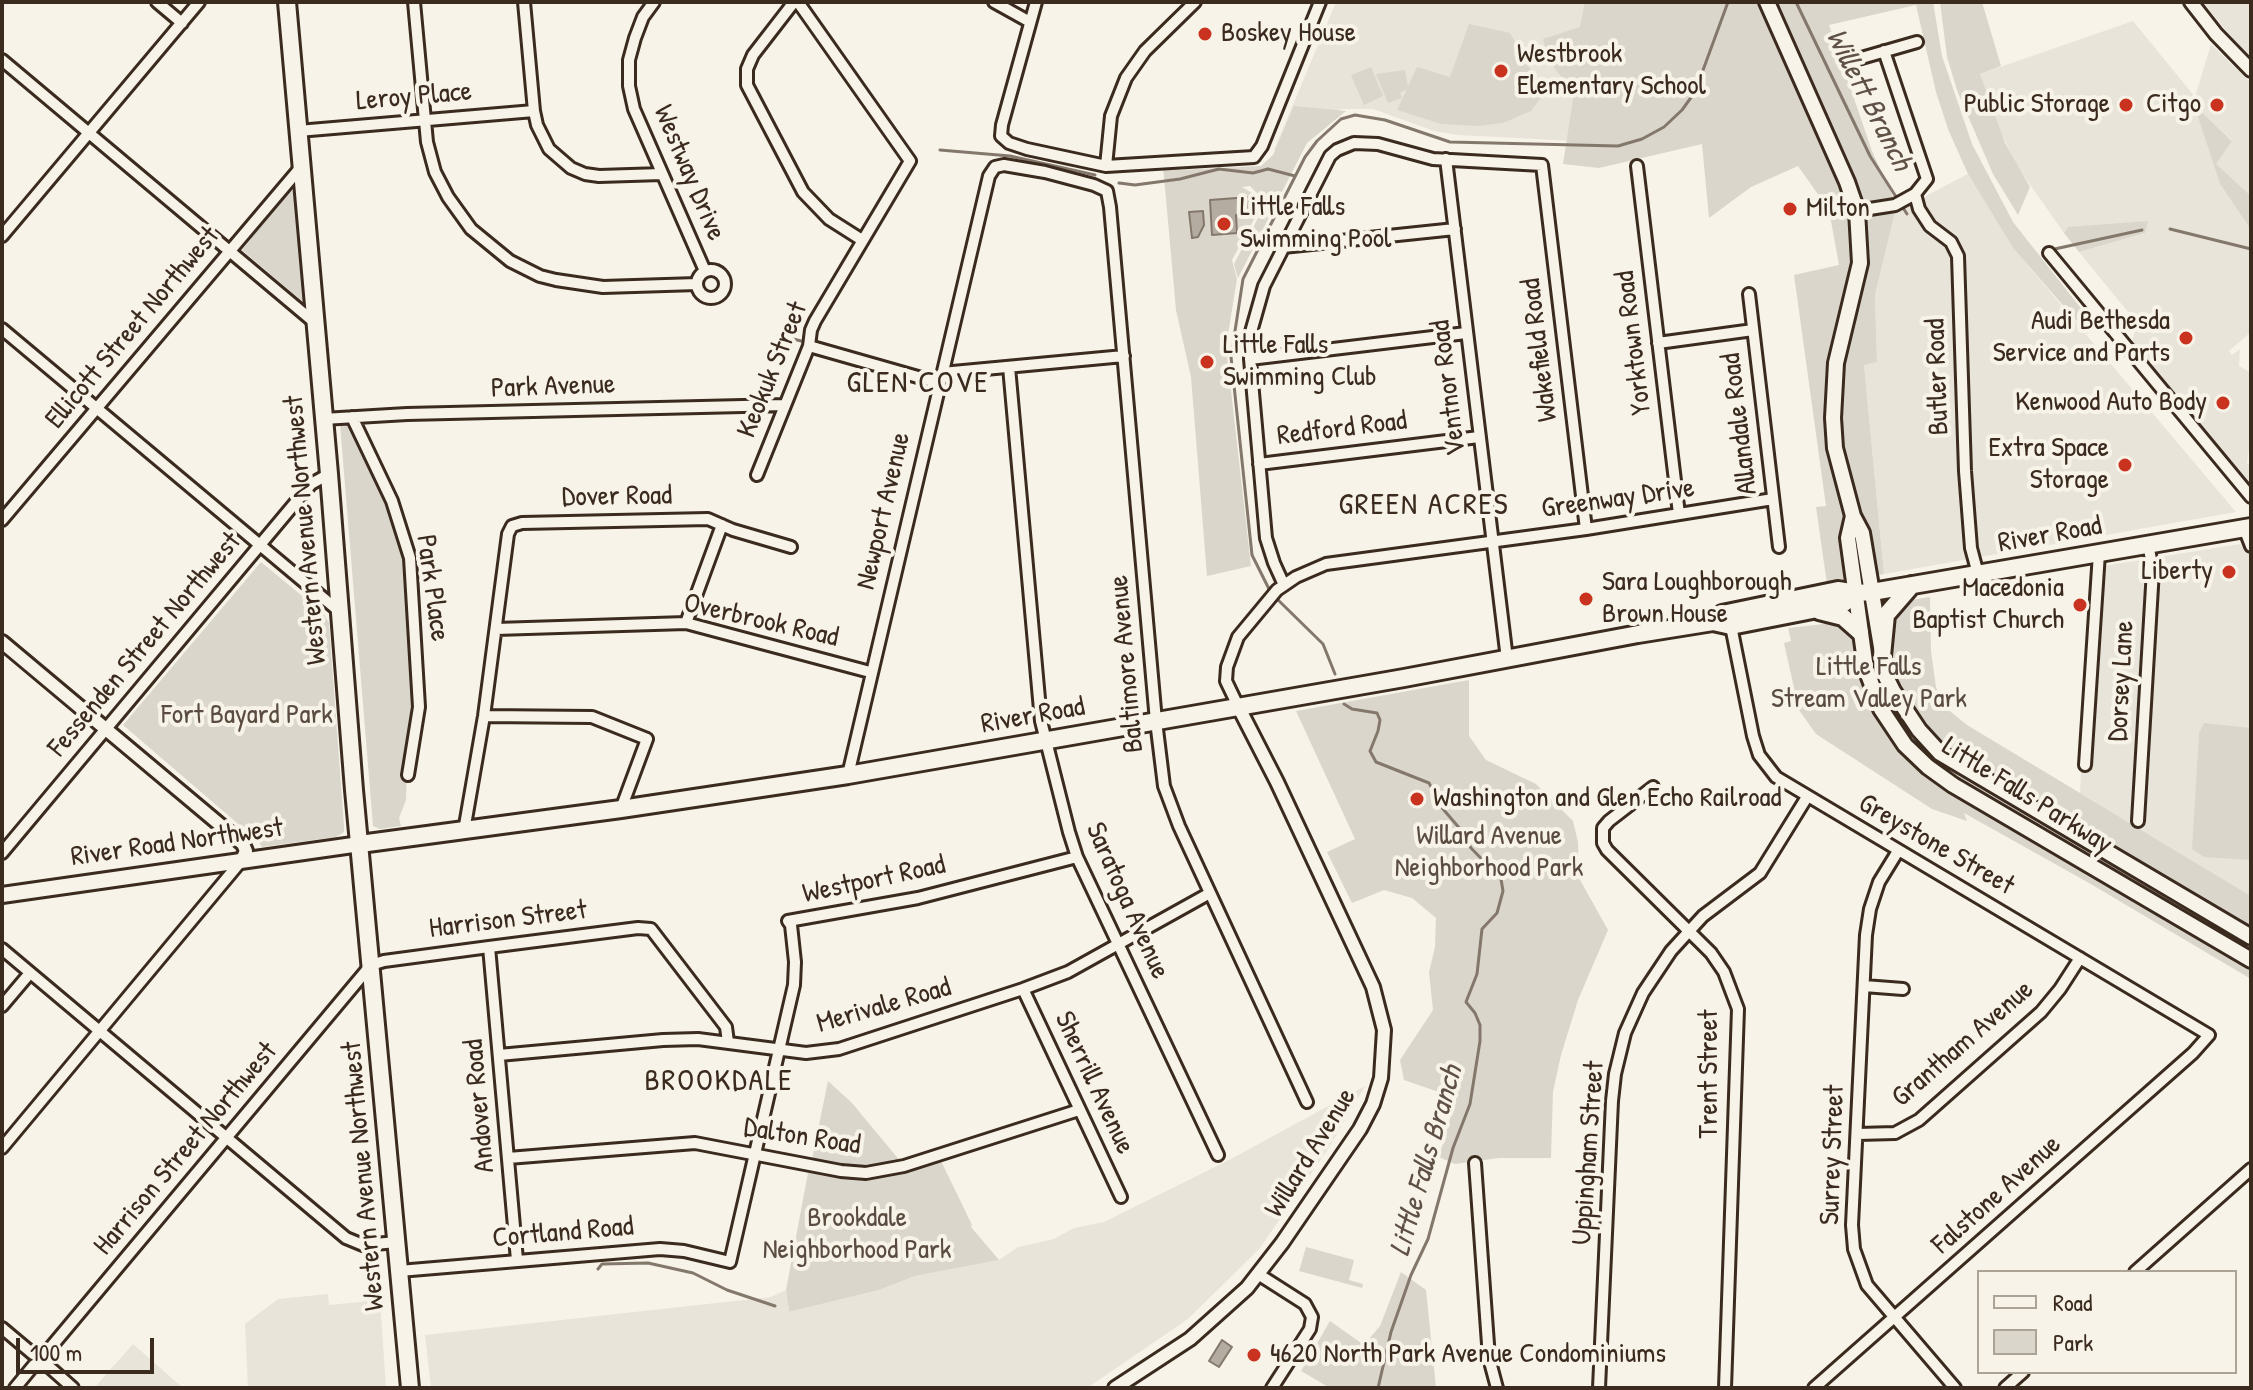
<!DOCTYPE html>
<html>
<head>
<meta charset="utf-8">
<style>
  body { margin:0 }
  #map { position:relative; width:2253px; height:1390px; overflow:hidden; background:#f7f3e8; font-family:"Patrick Hand",sans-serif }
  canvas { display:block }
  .frame { position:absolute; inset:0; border:4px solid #3b2a1e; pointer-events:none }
  .legend { position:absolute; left:1977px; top:1270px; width:260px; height:104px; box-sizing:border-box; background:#f7f3e8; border:2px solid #aca397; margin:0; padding:10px 14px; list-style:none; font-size:24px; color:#3b2a1e }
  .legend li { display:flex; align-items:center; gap:16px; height:40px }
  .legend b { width:40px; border:2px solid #aca397 }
  .scale { position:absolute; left:16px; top:1338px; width:138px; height:36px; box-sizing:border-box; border:4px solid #3b2a1e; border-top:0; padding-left:10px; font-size:24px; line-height:28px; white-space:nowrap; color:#3b2a1e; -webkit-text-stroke:6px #f7f3e8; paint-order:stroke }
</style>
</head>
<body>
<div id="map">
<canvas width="2253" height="1390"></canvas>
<div class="frame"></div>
<ul class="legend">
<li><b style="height:10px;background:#f7f3e8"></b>Road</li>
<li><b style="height:22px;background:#dbd6cb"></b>Park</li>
</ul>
<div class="scale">100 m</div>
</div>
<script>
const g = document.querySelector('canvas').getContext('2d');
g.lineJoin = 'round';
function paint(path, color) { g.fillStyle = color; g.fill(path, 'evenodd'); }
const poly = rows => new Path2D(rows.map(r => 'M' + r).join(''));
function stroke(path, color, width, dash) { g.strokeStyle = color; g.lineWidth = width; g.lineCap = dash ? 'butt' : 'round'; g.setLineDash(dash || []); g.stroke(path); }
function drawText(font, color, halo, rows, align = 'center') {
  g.font = font + ' "Patrick Hand",sans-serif'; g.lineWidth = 8; g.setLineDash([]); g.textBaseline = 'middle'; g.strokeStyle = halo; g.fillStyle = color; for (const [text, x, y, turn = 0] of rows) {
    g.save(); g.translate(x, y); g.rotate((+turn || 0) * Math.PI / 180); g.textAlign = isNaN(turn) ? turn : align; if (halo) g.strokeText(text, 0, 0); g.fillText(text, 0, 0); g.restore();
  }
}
const built = poly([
  [1336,2,1654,2,1611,143,1458,135,1434,131,1373,109,1341,109,1313,136,1274,150],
  [2203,2,2251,2,2251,58,2229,34],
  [2133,21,2195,97,2211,44,2251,83,2251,196,2215,164,2232,140,2195,107,2220,184,2251,230,2251,332,2229,351,2232,355,2240,349,2239,366,2251,373,2251,430,2247,463,2251,468,2251,489,2132,342,2137,323,2079,252,2145,233,2068,227,2064,233,2017,166,1995,121,1980,74],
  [1968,174,2013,248,2236,512,1884,574,1864,365,1877,362,1875,295,1895,212],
  [2240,544,2251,557,2251,896,2080,793,2091,568],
  [1365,1086,1328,1149,1260,1248,1188,1319,1087,1388,431,1388,425,1335,771,1297,786,1290,789,1312,879,1290,915,1276,999,1260,1018,1247,1054,1239,1074,1228,1104,1222,1231,1159],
  [328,1294,329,1305,380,1300,386,1388,248,1388,245,1324,278,1299],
  [133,1344,183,1388,95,1387]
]);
const green = poly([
  [1585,2,1933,2,1942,56,1972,144,2013,222,2091,321,2088,334,2013,248,1968,174,1948,129,1936,92,1916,5,1829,25,1872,151,1899,210,1895,212,1875,295,1877,362,1864,365,1884,574,1827,584,1816,507,1826,506,1794,275,1839,265,1829,210,1798,166,1751,187,1709,218,1702,144,1599,168,1563,164,1574,93,1549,61,1543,39,1580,27],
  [1940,2,1982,2,2001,66,1980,74,2005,143,2030,187,2018,215,1993,174,1958,93,1947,57],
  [1469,24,1510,33,1544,94,1531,111,1503,123,1478,126,1441,124,1397,110,1407,89,1400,93,1402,98,1388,103,1376,74,1405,70,1408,86,1417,67,1450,77],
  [1371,67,1383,96,1364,105,1351,75],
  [2194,105,2232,141,2216,164,2251,196,2251,230,2220,184],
  [1294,106,1346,111,1307,143,1238,278,1234,264,1258,218,1260,196,1250,186,1242,187,1255,195,1254,219,1232,260,1237,279,1226,347,1251,566,1207,576,1191,377,1176,310,1163,166,1180,170,1261,166,1273,155],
  [290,190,297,193,306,297,302,301,242,250],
  [2148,221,2145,233,2079,252,2064,233,2068,227],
  [340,424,348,424,354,430,382,488,407,558,415,703,407,765,406,800,399,818,401,826,380,829,373,826],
  [261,562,324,614,329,623,344,826,344,832,336,837,262,847,258,841,123,725],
  [1930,597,1931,651,1936,687,1946,708,1967,725,2251,896,2251,979,2089,883,1964,813,1967,821,1932,809,1816,734,1799,710,1784,643,1791,641,1788,628,1887,617,1904,601],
  [1469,680,1469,736,1486,760,1536,784,1573,821,1578,842,1579,878,1608,930,1578,1000,1561,1055,1553,1092,1551,1158,1499,1158,1455,1164,1439,1157,1456,1098,1404,1080,1400,1060,1433,1010,1429,972,1435,947,1436,918,1412,898,1384,890,1352,903,1327,852,1355,839,1296,711],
  [2204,723,2251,728,2251,860,2204,857,2192,849,2199,733],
  [828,1081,852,1103,901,1162,854,1167,812,1159],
  [941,1161,972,1225,971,1227,999,1260,915,1276,879,1290,789,1312,786,1290,808,1173,876,1178],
  [1306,1247,1354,1260,1349,1280,1363,1284,1362,1288,1299,1271],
  [1401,1272,1426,1290,1436,1388,1330,1388,1301,1371,1330,1321,1364,1345,1380,1326]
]);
const water = poly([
  [1250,197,1252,214,1236,215,1237,233,1212,235,1210,200,1250,197],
  [1203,211,1204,225,1198,237,1192,238,1189,212,1203,211],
  [1222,1340,1232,1347,1219,1367,1209,1361,1222,1340]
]);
const stream = poly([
  [1796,2,1870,156,1907,214],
  [940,150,1010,156,1095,175],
  [1119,183,1135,185,1180,179,1219,169,1253,173,1268,169,1295,176],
  [2170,229,2251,249],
  [2050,250,2142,230],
  [779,335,801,341],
  [1270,591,1252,555,1231,357,1243,279,1305,157,1317,141,1341,119,1355,115,1385,120,1450,142,1618,146,1642,139,1664,127,1682,110,1695,92,1728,2],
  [1275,597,1323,644,1335,674],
  [1344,704,1352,709,1377,713,1380,720,1378,731,1370,751,1376,762,1429,783,1443,809,1461,830,1471,848,1501,879,1503,891,1497,913,1482,929,1477,974,1466,1002,1475,1013,1480,1025,1480,1041,1470,1104,1453,1148,1428,1239,1411,1275,1391,1332,1378,1388],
  [598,1269,602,1264,648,1263,693,1273,727,1290,775,1306]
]);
const minor = poly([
  [157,2,182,23],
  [414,2,427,142,435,172,448,197,471,229,510,261,540,276,556,280,603,287,697,284],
  [524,2,534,111,537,125,549,149,571,168,585,174,599,176,662,174],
  [654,2,643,17,635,38,629,60,629,86,634,109,705,271],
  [794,2,753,55,747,69,747,85,803,192,829,219,862,240],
  [994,2,1030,22],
  [1036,2,1002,125,1001,136,1009,143,1027,149,1106,166,1254,157,1262,146,1320,2],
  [2,60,314,322],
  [1851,61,1917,42],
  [298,131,534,111],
  [1446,159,1507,659],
  [1106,166,1111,116,1126,78,1145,51,1195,2],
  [1637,166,1679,514],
  [1915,194,1919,209,1930,226,1951,242,1958,256,1965,471,1971,548,1978,574],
  [1857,211,1895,205,1915,194,1927,179,1884,51],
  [2,236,199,2],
  [1283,247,1455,229],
  [2049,253,2251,497],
  '697 284a14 14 0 1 1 28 0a14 14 0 1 1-28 0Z',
  [1749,294,1779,547],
  [2,329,340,612],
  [1658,343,1753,330],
  [809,346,939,383],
  [1250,359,1466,333],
  [1009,367,1041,721,1069,832,1077,857,1218,1155],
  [942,373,1124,356],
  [352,417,392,501,410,558,419,707,408,775],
  [323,419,407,414,785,405],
  [1259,464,1479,437],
  [757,475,809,346,811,330,815,321,910,161,798,2],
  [2,520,301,167],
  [2244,528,2251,546],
  [1284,585,1274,563,1266,538,1250,359,1251,332,1264,286,1330,156,1337,150,1354,143,1378,144,1433,159,1542,165,1586,529],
  [686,623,722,525],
  [1731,626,1753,736,1759,755,1776,777,2209,1035,2193,1053,1814,1388],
  [496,629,686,623,870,672],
  [1238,706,1226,681,1227,667,1238,637,1277,590,1296,577,1326,564,1586,529,1773,499],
  [484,716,592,717,647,739,621,809],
  [2085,765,2099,553],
  [848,775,989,176,995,167,1004,165,1045,172,1094,185,1107,191,1110,207,1156,721,1164,786,1179,826,1307,1102],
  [1653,787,1609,821,1603,828,1603,843,1607,850,1711,953,1724,972,1738,1009,1725,1388],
  [2138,821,2153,570,2148,544],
  [464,831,484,716,508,534,512,526,522,523,708,519,733,530,791,547],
  [1898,851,1879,882,1870,909,1866,935,1852,1225,1854,1249,1867,1285,1955,1388],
  [2,853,311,484,329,474],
  [489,947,517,1260],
  [2,949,346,1238,363,1245,397,1242],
  [1864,986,1903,989],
  [1023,989,1121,1197],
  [2,1006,30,973],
  [499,1055,663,1040,698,1039,806,1053,839,1049,1023,989,1068,972,1210,893],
  [1858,1134,1895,1133,1919,1120,2041,1012,2060,989,2080,958],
  [2,1148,242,860],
  [508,1158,695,1143,841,1171,866,1173,904,1166,1079,1110],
  [1475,1163,1489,1358,1497,1388],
  [399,1271,660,1249,684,1251,730,1262,794,985,795,962,791,925,788,921,918,898,1077,857],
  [2135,1272,2251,1169],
  [1258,1274,1305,1304,1312,1317,1310,1329,1272,1388],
  [2,1328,33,1354,46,1353,371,965,384,961,489,947,638,928,651,929,726,1027,728,1042],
  [15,1388,34,1365,47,1365,73,1388],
  [1599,1388,1612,1101,1615,1074,1625,1033,1643,993,1671,951,1703,916,1760,873,1807,797],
  [2005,1388,2023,1372]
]);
const tertiary = poly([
  [2191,2,2216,34,2251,70],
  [2,642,243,844,246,851,242,860],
  [1115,1388,1190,1339,1247,1288,1282,1243,1360,1129,1373,1104,1381,1078,1384,1030,1373,987,1277,782,1238,706]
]);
const secondary = poly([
  [1767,2,1847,182,1857,211,1860,263,1836,363,1833,418,1835,448,1853,516,1862,533,1886,677,1893,691,1919,730,1940,753,2251,937],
  [1853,516,1848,538,1866,669,1881,709,1905,745,1928,767,1953,785,2251,960],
  [2,895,360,844]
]);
const primary = poly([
  [287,2,329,474,354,790,410,1388],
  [1819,611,1843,617,1860,632],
  [1713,622,1722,614,1838,590,1857,593,1872,592,2251,527],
  [1882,656,1886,615,1912,585],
  [360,844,621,809,848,775,1404,678,1638,634,1713,622,1731,626,1843,604,1857,593]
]);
const markers = [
  [1205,34,8,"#c8321e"],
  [1501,71,8,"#c8321e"],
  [2126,105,8,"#c8321e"],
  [2217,105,8,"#c8321e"],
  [1790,209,8,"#c8321e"],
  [1224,224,8,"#c8321e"],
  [2186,338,8,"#c8321e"],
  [1207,362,8,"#c8321e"],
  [2223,403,8,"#c8321e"],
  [2125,465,8,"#c8321e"],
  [2229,572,8,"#c8321e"],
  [1586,599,8,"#c8321e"],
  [2080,605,8,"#c8321e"],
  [1417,799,8,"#c8321e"],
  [1254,1355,8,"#c8321e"]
];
const poiNames = [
  ["Boskey House",1221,34],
  ["Westbrook",1517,55],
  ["Elementary School",1517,87],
  ["Public Storage",2110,105,"right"],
  ["Citgo",2201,105,"right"],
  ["Little Falls",1240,208],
  ["Swimming Pool",1240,240],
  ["Milton",1806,209],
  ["Audi Bethesda",2170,322,"right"],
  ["Service and Parts",2170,354,"right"],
  ["Little Falls",1223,346],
  ["Swimming Club",1223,378],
  ["Kenwood Auto Body",2207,403,"right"],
  ["Extra Space",2109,449,"right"],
  ["Storage",2109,481,"right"],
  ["Liberty",2213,572,"right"],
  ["Sara Loughborough",1602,583],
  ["Brown House",1602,615],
  ["Macedonia",2064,589,"right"],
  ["Baptist Church",2064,621,"right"],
  ["Washington and Glen Echo Railroad",1433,799],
  ["4620 North Park Avenue Condominiums",1270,1355]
];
const streetNames = [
  ["Leroy Place",414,97,-5],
  ["Westway Drive",689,173,67],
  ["Ellicott Street Northwest",133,328,-50],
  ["Yorktown Road",1634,343,-97],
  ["Wakefield Road",1540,350,-97],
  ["Keokuk Street",773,370,-68],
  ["Butler Road",1938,377,-92],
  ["Park Avenue",553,387,-2],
  ["Ventnor Road",1449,388,-97],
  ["Allandale Road",1740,424,-97],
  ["Redford Road",1342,429,-7],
  ["Dover Road",617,497,-1],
  ["Greenway Drive",1618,499,-8],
  ["Newport Avenue",884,511,-77],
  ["Western Avenue Northwest",306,530,-95],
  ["River Road",2050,535,-10],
  ["Park Place",432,588,82],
  ["Overbrook Road",761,621,13],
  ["Fessenden Street Northwest",145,645,-50],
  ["Baltimore Avenue",1127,664,-95],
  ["Dorsey Lane",2122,681,-87],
  ["River Road",1033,716,-10],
  ["Little Falls Parkway",2027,796,32],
  ["River Road Northwest",177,843,-8],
  ["Greystone Street",1936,845,30],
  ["Westport Road",874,880,-12],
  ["Saratoga Avenue",1127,901,66],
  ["Harrison Street",508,920,-7],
  ["Merivale Road",884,1006,-16],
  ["Grantham Avenue",1963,1044,-41],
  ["Trent Street",1710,1074,-90],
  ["Sherrill Avenue",1094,1083,65],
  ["Andover Road",480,1106,-95],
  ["Dalton Road",802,1137,9],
  ["Harrison Street Northwest",186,1149,-50],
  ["Willard Avenue",1311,1153,-58],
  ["Uppingham Street",1589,1153,-86],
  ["Surrey Street",1833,1155,-88],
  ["Western Avenue Northwest",364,1176,-95],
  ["Falstone Avenue",1997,1195,-42],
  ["Cortland Road",563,1233,-5]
];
const parkNames = [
  ["Little Falls",1869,668],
  ["Stream Valley Park",1869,700],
  ["Fort Bayard Park",247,716],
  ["Willard Avenue",1489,837],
  ["Neighborhood Park",1489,869],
  ["Brookdale",857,1219],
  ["Neighborhood Park",857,1251]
];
const waterNames = [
  ["Willett Branch",1868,100,63],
  ["Little Falls Branch",1427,1161,-74]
];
const neighbourhoodNames = [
  ["GLEN COVE",918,384],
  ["GREEN ACRES",1424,506],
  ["BROOKDALE",719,1082]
];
paint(built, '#e9e4d9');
paint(green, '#dbd6cb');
paint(water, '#b4aca0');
stroke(water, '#84786c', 2);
stroke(stream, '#84786c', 3);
stroke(minor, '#3b2a1e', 16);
stroke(tertiary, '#3b2a1e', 18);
stroke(secondary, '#3b2a1e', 20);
stroke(primary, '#3b2a1e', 22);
stroke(minor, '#f7f3e8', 10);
stroke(tertiary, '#f7f3e8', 12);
stroke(secondary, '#f7f3e8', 14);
stroke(primary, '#f7f3e8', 16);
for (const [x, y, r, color] of markers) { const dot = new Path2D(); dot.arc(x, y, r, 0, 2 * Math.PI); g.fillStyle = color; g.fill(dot); stroke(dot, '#f7f3e8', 3); }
drawText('28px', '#3b2a1e', '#f7f3e8', poiNames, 'left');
drawText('28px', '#3b2a1e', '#f7f3e8', streetNames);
drawText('28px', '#5b4c41', '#f7f3e8', parkNames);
drawText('italic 30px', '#5f5145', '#f7f3e8', waterNames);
g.letterSpacing = '2px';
drawText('30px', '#3b2a1e', '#f7f3e8', neighbourhoodNames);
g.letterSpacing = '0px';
</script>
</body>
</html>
